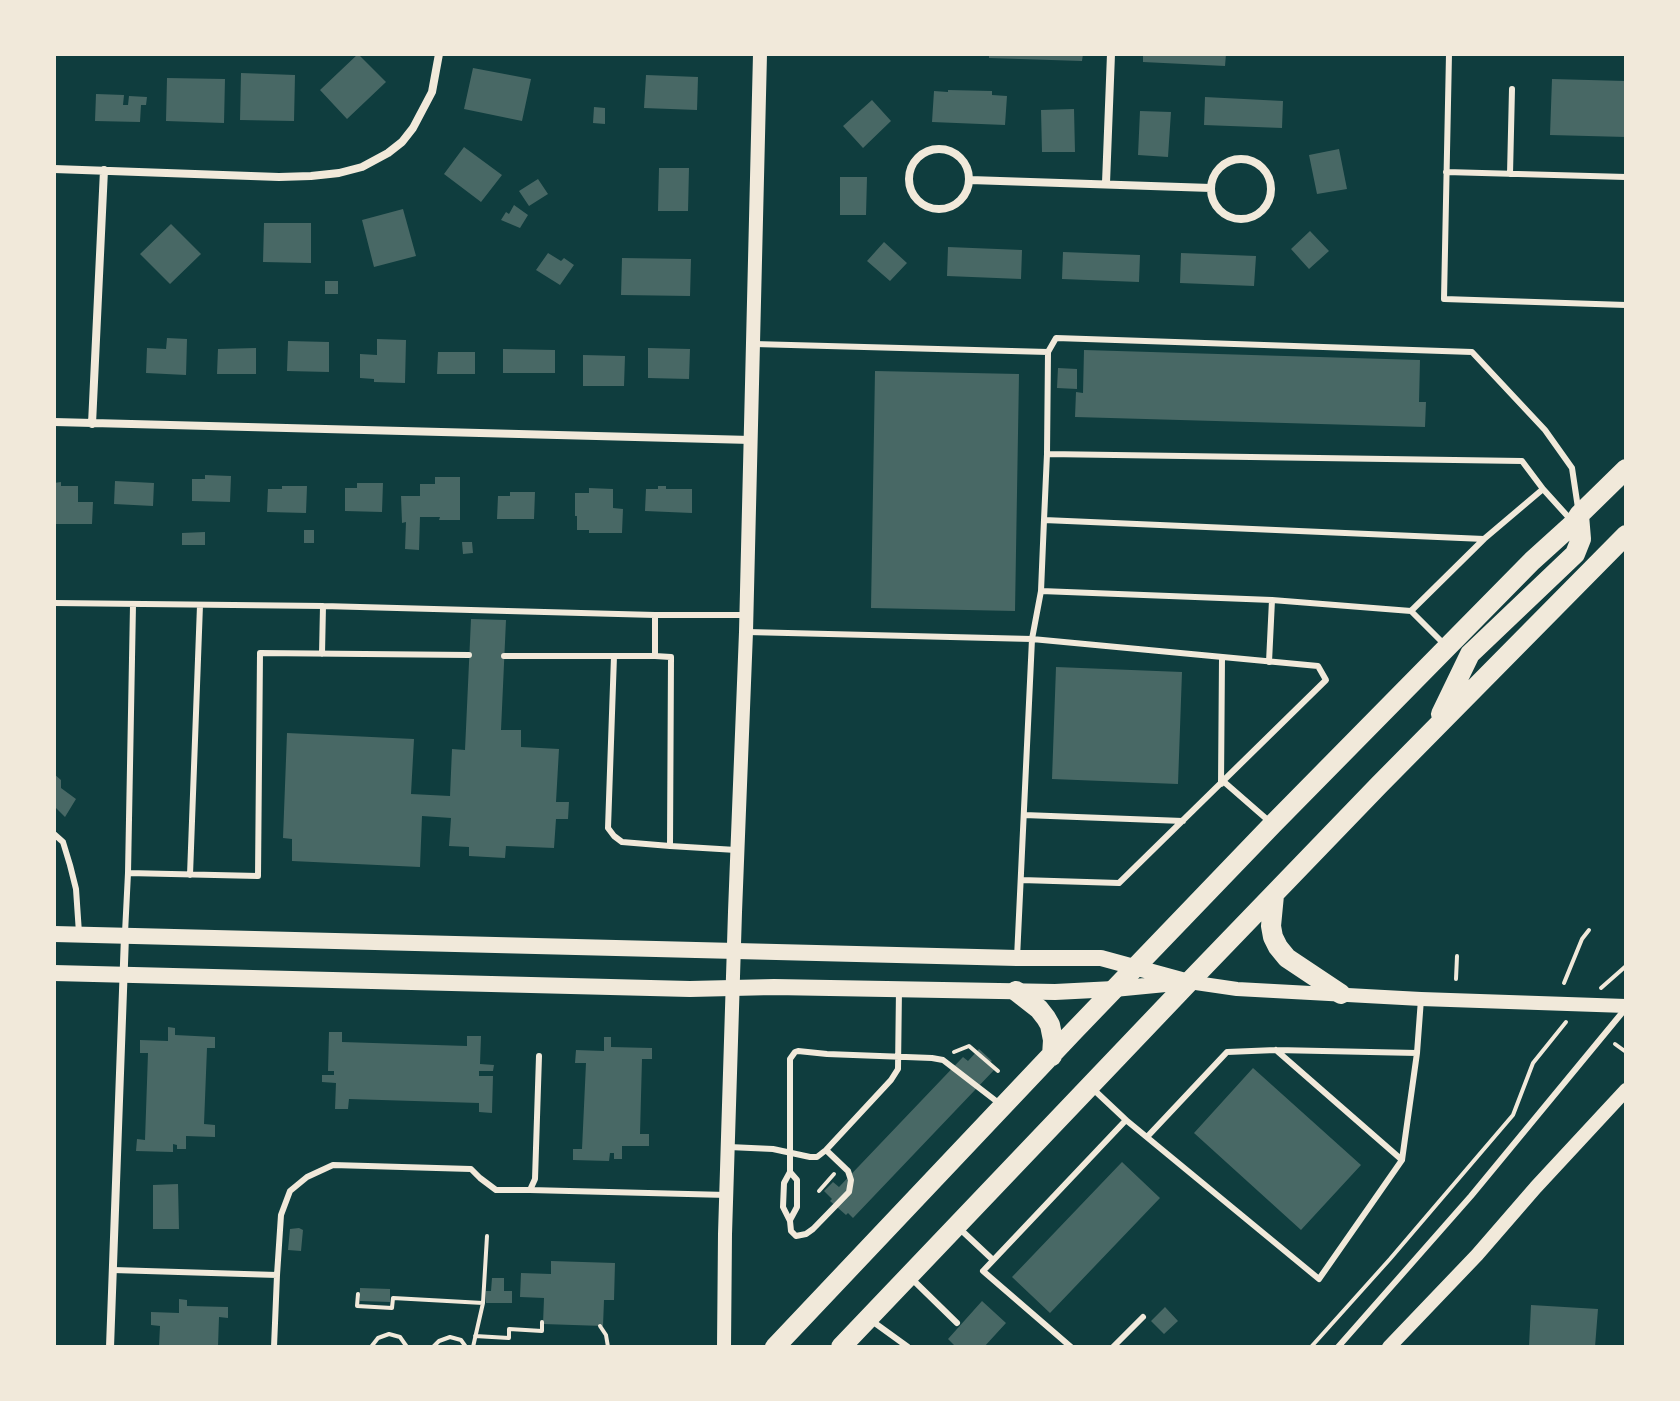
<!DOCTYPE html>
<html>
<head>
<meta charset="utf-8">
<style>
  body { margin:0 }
  #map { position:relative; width:1680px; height:1401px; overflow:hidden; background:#0f3d3e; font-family:"Roboto Serif",serif }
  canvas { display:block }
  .frame { position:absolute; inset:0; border:56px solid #f1e9da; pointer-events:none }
</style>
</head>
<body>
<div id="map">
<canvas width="1680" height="1401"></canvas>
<div class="frame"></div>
</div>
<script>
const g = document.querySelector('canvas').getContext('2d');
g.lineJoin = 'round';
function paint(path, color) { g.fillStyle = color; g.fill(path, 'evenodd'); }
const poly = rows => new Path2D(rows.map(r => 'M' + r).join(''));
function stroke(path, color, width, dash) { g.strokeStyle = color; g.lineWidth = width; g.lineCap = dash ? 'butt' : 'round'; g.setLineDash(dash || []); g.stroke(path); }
const building = poly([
  [358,54,386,82,347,119,320,90],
  [989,54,1083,54,1082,61,989,58],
  [1143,54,1226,54,1225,66,1143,62],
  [473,68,531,79,522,121,464,109],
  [241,73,295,75,294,121,240,120],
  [646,75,698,77,697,110,644,108],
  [167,78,225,79,224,123,166,121],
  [1552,79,1626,81,1626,137,1550,135],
  [948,90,992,91,992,95,1007,96,1005,125,932,122,934,91,948,92],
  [96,94,124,95,123,105,128,105,129,96,147,97,146,105,141,105,140,122,95,121],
  [1205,97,1283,101,1282,128,1204,125],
  [872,100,891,121,863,148,843,126],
  [594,107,605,108,605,124,593,123],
  [1074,109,1075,152,1042,152,1041,110],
  [1140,111,1171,112,1168,157,1138,155],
  [464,147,502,175,481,202,444,174],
  [1339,149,1347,189,1317,194,1309,155],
  [659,168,689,168,688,211,658,211],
  [840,177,867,177,866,215,840,215],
  [538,179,548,194,529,206,519,191],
  [514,205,528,215,520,228,501,220,506,212,509,214],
  [403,209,416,256,374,267,362,220],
  [264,223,311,223,311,263,263,262],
  [171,224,201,254,170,284,140,254],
  [1310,231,1329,251,1309,269,1291,249],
  [884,242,907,263,890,281,867,261],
  [948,247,1022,250,1021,279,947,276],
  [1063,252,1140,255,1139,282,1062,279],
  [548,253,561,261,564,258,574,265,560,285,536,270],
  [1181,253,1256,256,1254,286,1180,283],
  [622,258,691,259,690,296,621,295],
  [325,281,338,281,338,294,325,294],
  [167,338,187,339,186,375,146,373,147,348,166,349],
  [377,339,406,340,405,383,374,382,374,379,360,378,360,354,377,355],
  [288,341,329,342,329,372,287,371],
  [256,348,256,374,217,374,218,349],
  [648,348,690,349,689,379,648,378],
  [503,349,555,350,555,373,503,373],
  [1084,350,1420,360,1419,402,1426,402,1425,427,1075,417,1076,392,1083,393],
  [438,352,475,352,475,374,437,374],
  [583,355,625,356,624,386,583,386],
  [1058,368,1077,369,1077,389,1057,388],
  [875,371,1019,374,1015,611,871,608],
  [205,475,231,476,230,502,192,501,192,479,205,479],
  [435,477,460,477,460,520,439,520,440,517,420,517,419,550,405,549,406,522,402,523,401,496,420,496,420,484,435,484],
  [115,481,154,483,153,506,114,504],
  [61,482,61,486,78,486,78,502,93,502,92,524,54,524,54,483],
  [357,483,383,483,382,512,345,511,345,488,357,488],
  [282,486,307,486,306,513,267,512,268,489,282,489],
  [658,486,666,486,666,489,692,489,692,513,645,511,646,489,658,489],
  [589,488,613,489,613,508,623,509,622,533,589,533,589,530,577,530,577,516,575,516,575,493,589,493],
  [510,492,535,492,534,519,497,519,498,496,510,496],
  [304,530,314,530,314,543,304,543],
  [205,532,205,545,182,545,182,533],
  [462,542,472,542,473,553,463,554],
  [471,619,506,620,501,730,521,730,521,747,559,749,556,802,569,802,568,819,556,819,554,848,506,846,505,858,469,856,469,847,449,846,451,818,422,816,420,867,292,861,292,839,283,838,287,733,414,739,411,794,450,796,452,749,465,750],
  [1056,667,1182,672,1178,784,1052,779],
  [54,774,61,780,61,788,76,799,65,817,54,806],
  [168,1027,175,1028,175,1035,215,1037,215,1048,207,1048,204,1124,215,1125,215,1137,186,1136,186,1149,177,1149,177,1145,173,1144,173,1152,136,1151,137,1139,145,1140,148,1053,140,1053,140,1040,168,1041],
  [329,1032,342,1032,342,1042,467,1046,467,1036,481,1036,480,1064,494,1065,493,1071,479,1071,479,1076,493,1076,492,1113,479,1112,479,1103,349,1099,348,1109,335,1109,336,1083,322,1082,322,1075,334,1075,334,1071,328,1071],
  [604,1037,611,1037,611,1047,652,1048,652,1059,642,1059,640,1134,649,1134,649,1146,622,1146,622,1159,614,1159,614,1153,610,1153,609,1161,573,1160,573,1149,582,1149,586,1063,575,1063,576,1050,604,1051],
  [979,1049,992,1061,989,1063,995,1069,853,1218,848,1213,846,1215,830,1201,832,1199,824,1191,833,1182,839,1187,963,1057,968,1061],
  [1253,1068,1361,1165,1301,1230,1194,1133],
  [1122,1162,1160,1198,1050,1313,1012,1277],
  [178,1184,179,1229,153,1229,153,1185],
  [299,1228,303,1230,301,1251,288,1250,290,1229],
  [551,1261,615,1263,614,1300,604,1300,603,1326,543,1324,544,1298,520,1297,521,1273,551,1274],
  [492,1278,504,1278,504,1291,512,1291,512,1303,486,1303,486,1291,491,1291],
  [360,1288,390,1289,390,1302,360,1301],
  [179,1299,187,1300,187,1306,228,1307,228,1318,219,1317,218,1347,159,1347,160,1326,151,1325,151,1312,179,1313],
  [982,1301,1006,1323,984,1347,956,1347,948,1339],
  [1531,1305,1598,1309,1595,1347,1529,1347],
  [1165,1307,1178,1321,1164,1334,1151,1321]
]);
const path = poly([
  [1456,979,1457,956],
  [1564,983,1582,939,1589,930],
  [1601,988,1626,966],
  [1615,1044,1626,1052],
  [954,1052,969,1046,998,1071],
  [819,1191,834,1174],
  [358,1294,357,1306,392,1308,393,1298,483,1303],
  [600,1326,606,1335,608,1347],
  [475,1336,509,1338,509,1329,542,1331,542,1322],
  [371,1347,378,1338,389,1334,400,1337,407,1347],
  [433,1347,439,1341,450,1337,461,1340,466,1347],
  [473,1347,483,1303,487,1236],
  [1311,1347,1390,1259,1513,1115,1533,1063,1566,1022]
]);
const service = poly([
  [1449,54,1444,299,1626,305],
  [1446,172,1626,177],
  [1510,174,1512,89],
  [754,344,1048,352,1047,454],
  [1048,352,1056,338,1472,352,1545,430,1572,468,1578,508],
  [1044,520,1041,591,1272,600,1411,611,1484,539,1044,520,1047,454,1522,461,1543,489,1571,520],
  [1484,539,1543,489],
  [54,603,323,606,655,615,746,615],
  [1411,611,1445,645],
  [655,615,655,656,671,657,670,846,736,850],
  [747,632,1032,639,1318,666,1326,680,1119,883,1021,880],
  [322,654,323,606],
  [504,656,614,656],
  [655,656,614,656,608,828,614,836,622,842,670,846],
  [1269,662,1272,600],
  [1223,781,1270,822],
  [1221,784,1222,658],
  [1024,815,1183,821],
  [54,834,63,842,70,865,76,889,79,933],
  [128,873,258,876,260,653,469,655],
  [190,875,200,605],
  [125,933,128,873,133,605],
  [1017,958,1032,639,1041,591],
  [1276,1050,1402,1160],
  [1092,1088,1126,1120,1319,1279,1402,1160,1417,1053,1421,999],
  [1147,1137,1227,1052,1276,1050,1417,1053],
  [729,1147,773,1149,810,1157,817,1157,826,1150,891,1080,898,1069,899,989],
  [826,1150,848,1171,851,1180,849,1192,813,1229,806,1234,796,1236,791,1231,790,1221,783,1207,784,1183,790,1172,790,1059,795,1052,798,1051,827,1054,932,1058,943,1060,1000,1104],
  [530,1190,727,1195],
  [790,1220,797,1207,797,1180,790,1172],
  [960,1229,993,1260],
  [113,1270,277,1275,274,1347],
  [277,1275,281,1215,290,1191,307,1177,333,1165,471,1169,480,1178,496,1190,530,1190,535,1179,539,1056],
  [912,1279,957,1323],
  [872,1321,908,1347],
  [1071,1347,983,1271,1126,1120],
  [1113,1347,1143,1317],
  [1338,1347,1471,1196,1626,1008]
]);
const minor = poly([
  '909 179a30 30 0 1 1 60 0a30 30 0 1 1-60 0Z',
  '1211 189a30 30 0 1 1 60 0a30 30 0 1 1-60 0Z',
  [54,169,279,177,311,176,339,173,362,167,388,153,402,142,413,128,432,92,439,54],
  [970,180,1211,188],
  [1106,183,1111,54],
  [54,422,751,440],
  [92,424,104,170],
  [110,1347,125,936]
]);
const tertiary = poly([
  [1189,982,1237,989,1421,999,1626,1006],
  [724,1347,725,1234,735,912,746,632,760,54],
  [1389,1347,1477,1255,1536,1187,1626,1090]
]);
const secondary = poly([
  [54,934,1017,958,1101,958,1189,982],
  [54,973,690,989,774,987,1055,992,1114,989,1176,983]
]);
const trunk = poly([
  [1441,714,1470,654,1575,554,1581,539,1579,515],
  [1274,895,1271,926,1273,937,1278,947,1287,958,1341,994],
  [1016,991,1039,1009,1046,1018,1050,1025,1053,1040,1052,1056],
  [775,1347,1074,1031,1273,824,1532,561,1574,523,1579,515,1626,469],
  [841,1347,1189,982,1379,785,1626,535]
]);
paint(building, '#486865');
stroke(path, '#f1e9da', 4);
stroke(service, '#f1e9da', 6);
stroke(minor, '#f1e9da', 8);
stroke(tertiary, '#f1e9da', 14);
stroke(secondary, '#f1e9da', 16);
stroke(trunk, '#f1e9da', 20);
</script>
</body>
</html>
